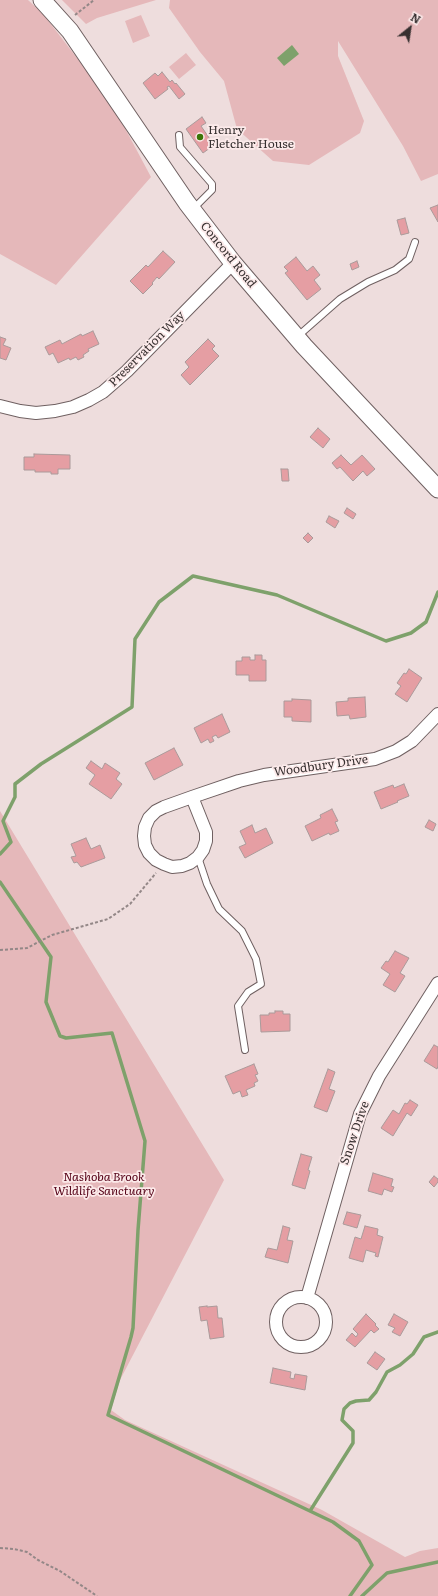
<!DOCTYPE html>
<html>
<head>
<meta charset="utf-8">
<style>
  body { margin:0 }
  #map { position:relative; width:438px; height:1596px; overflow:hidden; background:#edd; font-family:Literata,serif }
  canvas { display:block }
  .north { position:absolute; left:390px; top:8px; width:40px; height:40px; -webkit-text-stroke:3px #fceaea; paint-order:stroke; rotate:30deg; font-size:11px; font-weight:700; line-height:16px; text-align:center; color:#373030 }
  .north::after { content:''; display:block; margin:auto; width:14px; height:18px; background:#373030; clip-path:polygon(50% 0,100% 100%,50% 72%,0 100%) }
</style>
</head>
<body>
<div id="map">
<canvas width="438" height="1596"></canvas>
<div class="north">N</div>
</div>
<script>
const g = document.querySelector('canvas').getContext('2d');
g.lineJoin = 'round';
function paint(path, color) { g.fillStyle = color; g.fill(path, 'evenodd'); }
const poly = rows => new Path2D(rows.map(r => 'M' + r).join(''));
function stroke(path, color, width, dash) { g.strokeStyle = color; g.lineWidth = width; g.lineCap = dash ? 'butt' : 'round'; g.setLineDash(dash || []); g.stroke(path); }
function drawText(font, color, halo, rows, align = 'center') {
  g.font = font + ' Literata,serif'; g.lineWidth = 3.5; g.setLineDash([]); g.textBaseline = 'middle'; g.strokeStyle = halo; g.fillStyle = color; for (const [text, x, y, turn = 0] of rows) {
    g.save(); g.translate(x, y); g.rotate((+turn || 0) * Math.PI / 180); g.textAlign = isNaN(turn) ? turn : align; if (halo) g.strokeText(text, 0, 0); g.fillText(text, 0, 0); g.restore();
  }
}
const green = poly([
  [0,0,28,0,43,14,111,102,151,177,56,285,0,254],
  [62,0,156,0,97,18,86,24],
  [170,0,438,0,438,174,421,181,403,146,338,41,338,56,364,121,360,133,309,165,273,161,237,129,224,81,200,52,169,8],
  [141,15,150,36,133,43,125,21],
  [186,53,196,65,179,79,169,67],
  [0,811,224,1180,120,1380,111,1410,125,1420,322,1510,405,1557,420,1551,438,1548,438,1596,0,1596]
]);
const water = poly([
  [292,45,299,54,284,66,277,58]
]);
const stream = poly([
  [0,854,11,842,3,821,15,797,15,784,41,764,132,707,135,639,159,602,193,576,277,595,386,641,411,633,426,622,438,592],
  [0,882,51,957,46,1002,60,1036,66,1038,112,1033,145,1141,138,1230,133,1328,131,1337,108,1415,333,1522,359,1541,372,1565,350,1596],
  [310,1511,353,1443,353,1431,342,1420,344,1409,350,1403,356,1401,369,1400,376,1392,387,1372,400,1365,413,1354,424,1337,438,1332],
  [362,1596,387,1573,438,1562]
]);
const building = poly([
  [162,72,170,82,172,80,175,84,176,83,185,94,179,99,169,86,167,87,168,89,155,99,143,83,155,73,158,76,162,72],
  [202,117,206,123,201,126,214,145,203,153,186,129,202,117],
  [438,205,438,222,430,208,438,205],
  [405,218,409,233,401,235,397,220,405,218],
  [163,251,175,262,159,279,157,277,152,283,153,284,143,294,130,281,146,265,148,267,163,251],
  [296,257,307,271,313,266,320,275,314,280,321,289,307,300,285,273,288,271,284,267,296,257],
  [357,261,359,267,352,270,350,264,357,261],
  [93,331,99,344,88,349,89,351,83,355,84,357,78,360,76,357,70,360,69,358,58,363,53,353,49,355,45,347,60,340,62,344,81,334,82,336,93,331],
  [0,337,6,339,3,345,11,348,6,360,0,358,0,337],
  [208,339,215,346,212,349,219,356,190,385,181,375,189,367,185,362,208,339],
  [318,428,330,439,323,448,310,437,318,428],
  [34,454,70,455,70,469,58,469,58,474,51,474,51,472,35,472,35,470,24,470,24,457,34,457,34,454],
  [341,455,351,465,362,455,375,469,367,476,363,471,353,481,340,467,337,469,332,463,341,455],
  [281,469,288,469,289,481,282,481,281,469],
  [347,508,356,514,353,519,344,513,347,508],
  [329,516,339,521,335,528,326,522,329,516],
  [308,533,313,538,308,543,303,538,308,533],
  [255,655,262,655,262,660,266,660,266,681,249,681,249,675,236,675,236,661,242,661,242,657,250,657,250,660,255,660,255,655],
  [409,669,422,678,407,702,395,694,401,686,397,683,404,673,406,674,409,669],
  [365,697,366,717,350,719,349,715,337,716,336,702,348,701,348,698,365,697],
  [292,699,311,700,311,722,292,721,292,717,284,717,284,701,292,701,292,699],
  [222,714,230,732,218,738,216,735,212,737,214,741,210,743,208,739,201,743,194,728,222,714],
  [174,748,183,765,154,780,145,763,174,748],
  [91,761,102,769,105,763,120,773,116,779,122,784,111,799,89,784,95,775,86,768,91,761],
  [404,784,409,796,397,801,398,802,381,809,374,792,393,785,394,788,404,784],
  [332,809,338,821,335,822,339,831,330,835,329,833,312,841,305,826,321,818,320,815,332,809],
  [429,820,436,824,433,831,425,827,429,820],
  [252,825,255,833,266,828,273,843,245,858,239,847,246,844,240,831,252,825],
  [86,838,91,849,100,845,105,858,81,867,77,862,74,863,71,857,76,856,71,844,86,838],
  [395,951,409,958,400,973,405,976,395,992,383,985,390,974,381,968,386,961,388,962,395,951],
  [275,1011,283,1011,283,1014,290,1014,290,1031,261,1032,260,1015,269,1015,269,1013,275,1013,275,1011],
  [434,1045,438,1047,438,1066,437,1069,424,1061,434,1045],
  [254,1064,258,1074,255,1075,258,1081,254,1083,255,1086,246,1090,248,1095,242,1097,240,1091,233,1094,225,1076,254,1064],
  [328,1069,335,1072,329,1089,335,1091,327,1112,314,1107,328,1069],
  [410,1100,418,1105,411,1116,407,1113,393,1136,381,1128,393,1110,399,1114,405,1103,407,1104,410,1100],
  [301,1154,312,1157,308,1170,310,1171,305,1189,292,1185,301,1154],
  [373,1173,393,1179,391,1186,394,1187,392,1192,384,1189,382,1195,368,1191,373,1173],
  [434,1176,438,1179,438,1182,434,1187,429,1182,434,1176],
  [347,1212,361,1215,357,1228,343,1224,347,1212],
  [283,1226,290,1228,287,1240,293,1241,288,1263,265,1257,268,1248,277,1250,283,1226],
  [365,1226,378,1229,377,1235,383,1237,378,1257,375,1256,376,1253,366,1250,363,1262,349,1258,355,1237,361,1239,365,1226],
  [207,1306,207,1307,217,1306,218,1318,222,1318,224,1337,210,1339,207,1320,201,1321,199,1307,207,1306],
  [366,1314,376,1324,375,1325,379,1329,374,1333,371,1330,355,1347,346,1340,352,1333,356,1337,358,1334,353,1329,366,1314],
  [394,1314,408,1322,400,1336,392,1332,395,1328,388,1325,394,1314],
  [375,1352,385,1359,377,1370,367,1363,375,1352],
  [273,1368,291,1372,290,1378,294,1379,295,1374,307,1376,305,1390,270,1383,273,1368]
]);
const path = poly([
  [75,15,94,0],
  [0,950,27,948,52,935,108,919,130,904,156,873],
  [0,1548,14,1549,27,1552,38,1560,60,1571,97,1596]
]);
const service = poly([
  [179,135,180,147,212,184,212,190,193,209],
  [298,336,340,299,368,282,395,270,409,259,415,242],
  [198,857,207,884,219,909,242,931,256,959,261,984,248,992,238,1006,245,1050]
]);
const minor = poly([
  [0,406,20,411,36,413,55,411,73,407,89,400,103,392,127,371,233,263],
  [192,797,206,832,206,841,203,850,198,857,190,863,182,866,172,867,164,864,156,860,149,853,145,845,144,836,145,827,149,818,156,811,164,807,192,797,239,781,264,775,375,759,396,751,412,741,438,714],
  '276 1322a25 25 0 1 1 50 0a25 25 0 1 1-50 0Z',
  [307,1298,360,1114,379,1076,438,983]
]);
const secondary = poly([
  [42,0,70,31,187,203,233,263,304,346,438,489]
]);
const markers = [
  [200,137,4,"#3c7507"]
];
const poiNames = [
  ["Henry",208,130],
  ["Fletcher House",208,144]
];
const streetNames = [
  ["Concord Road",228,255,51],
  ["Preservation Way",147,349,-45],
  ["Woodbury Drive",321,766,-8],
  ["Snow Drive",355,1133,-71]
];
const parkNames = [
  ["Nashoba Brook",104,1177],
  ["Wildlife Sanctuary",104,1191]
];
paint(green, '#e5b8ba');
paint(water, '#7ea16b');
stroke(stream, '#7ea16b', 3.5);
paint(building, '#e59ea3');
stroke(building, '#aa9a9a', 1);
stroke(service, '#6f6061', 8);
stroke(minor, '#6f6061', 14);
stroke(secondary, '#6f6061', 19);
stroke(path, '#938787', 2, [3, 2]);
stroke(service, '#fff', 6);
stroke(minor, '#fff', 12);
stroke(secondary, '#fff', 17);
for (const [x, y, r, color] of markers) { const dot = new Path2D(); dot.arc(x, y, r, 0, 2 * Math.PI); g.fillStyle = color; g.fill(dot); stroke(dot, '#fceaea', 1.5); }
drawText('12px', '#373030', '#fceaea', poiNames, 'left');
drawText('12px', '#373030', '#fceaea', streetNames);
drawText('italic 12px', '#540016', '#fceaea', parkNames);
</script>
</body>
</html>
